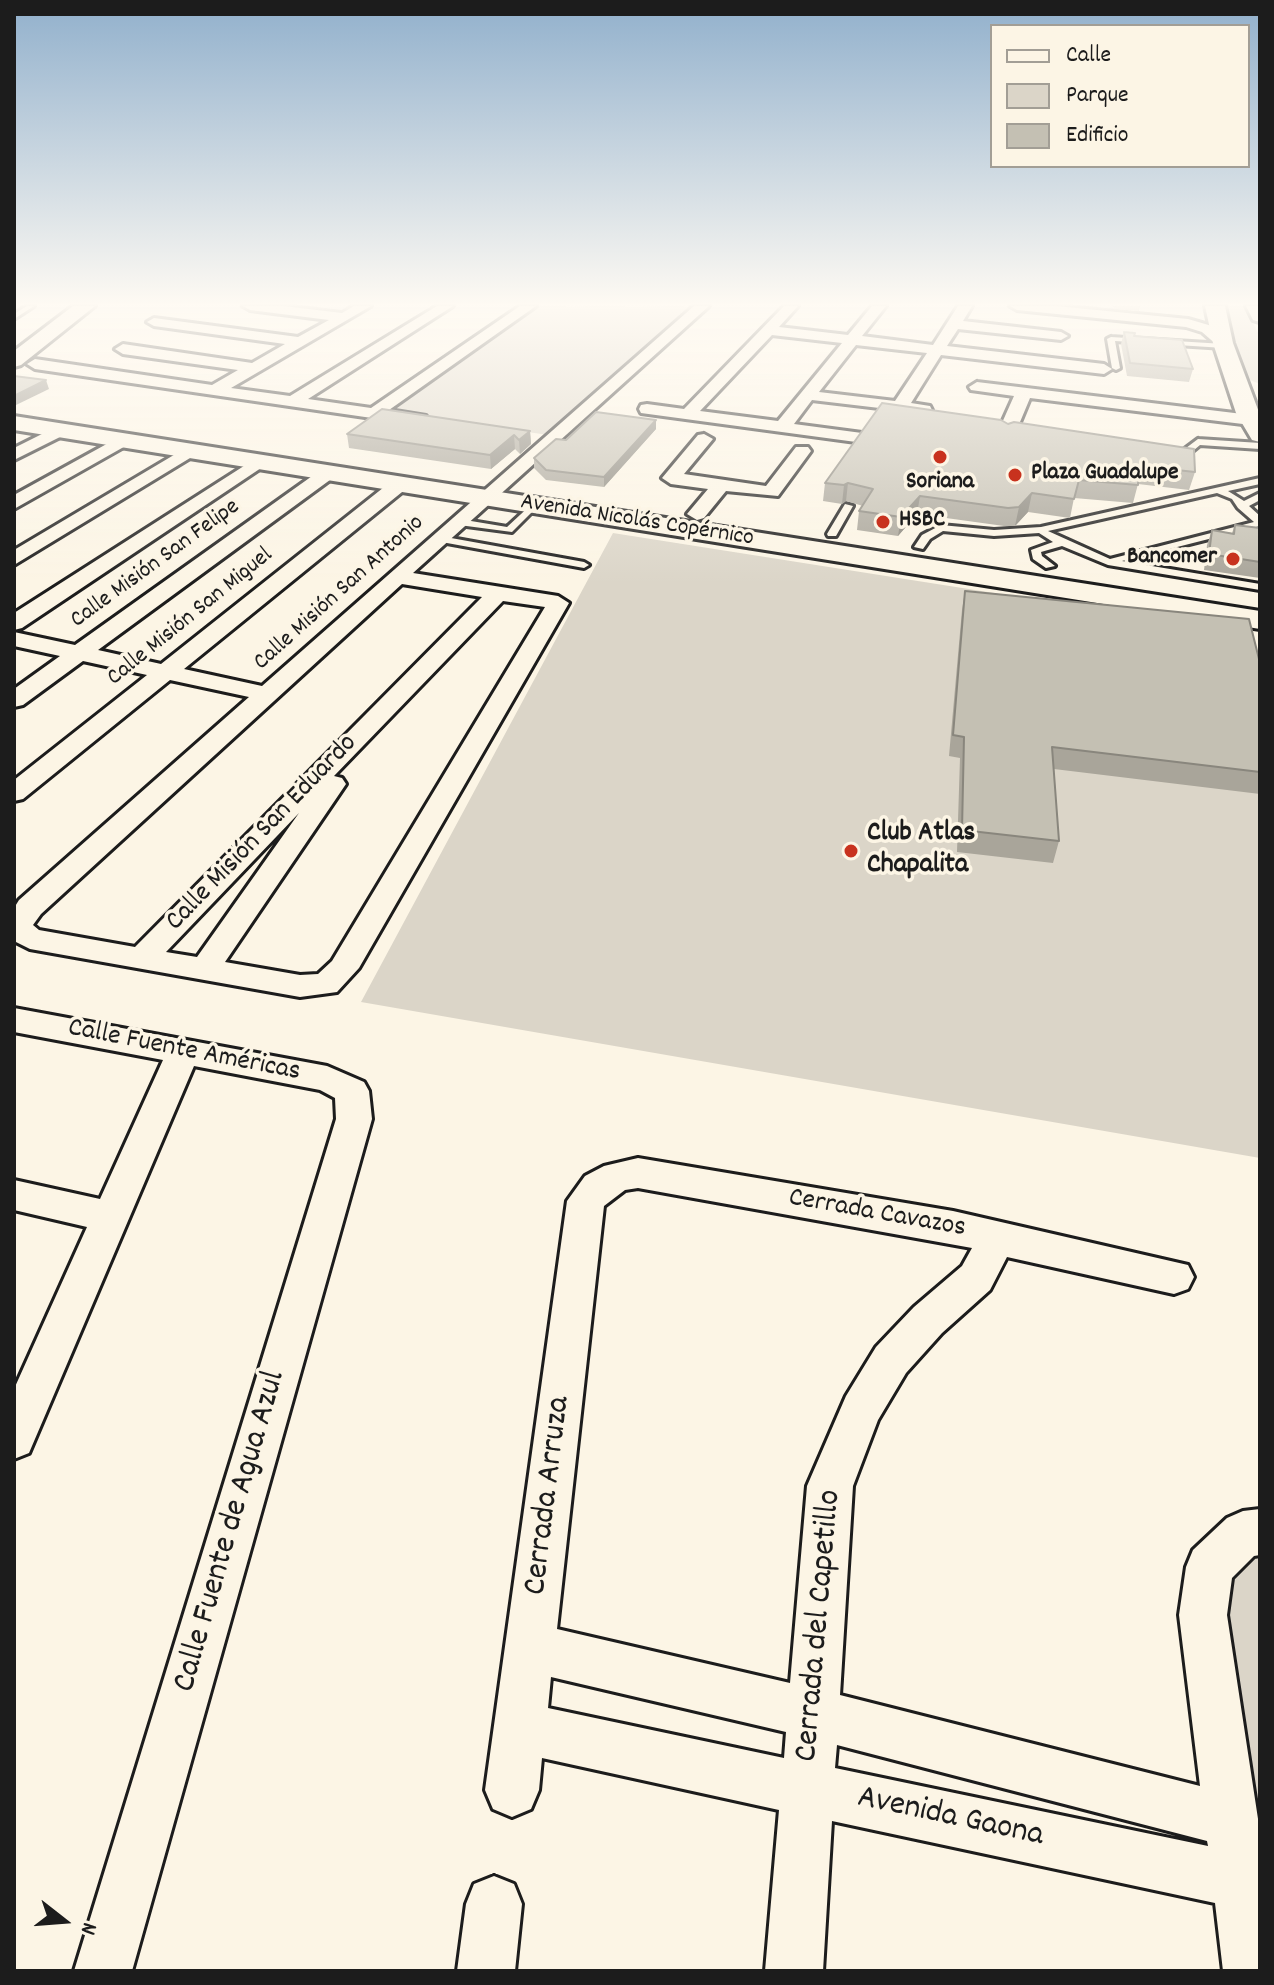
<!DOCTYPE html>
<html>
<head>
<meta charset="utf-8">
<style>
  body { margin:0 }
  #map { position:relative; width:1274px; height:1985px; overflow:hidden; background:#fcf5e5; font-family:Dekko,sans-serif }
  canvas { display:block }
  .frame { position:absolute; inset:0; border:16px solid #1c1c1c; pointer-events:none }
  .legend { position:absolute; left:990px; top:24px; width:260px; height:144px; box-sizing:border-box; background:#fcf5e5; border:2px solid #a29e95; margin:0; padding:10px 14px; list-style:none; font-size:24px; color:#1c1c1c }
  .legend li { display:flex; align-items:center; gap:16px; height:40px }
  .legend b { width:40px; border:2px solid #a29e95 }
  .north { position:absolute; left:24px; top:1881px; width:80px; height:80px; -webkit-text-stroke:6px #fcf5e5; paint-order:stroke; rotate:107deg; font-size:22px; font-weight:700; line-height:32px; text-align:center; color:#1c1c1c }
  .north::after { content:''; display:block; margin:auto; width:28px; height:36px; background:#1c1c1c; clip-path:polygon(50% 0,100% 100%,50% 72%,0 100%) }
</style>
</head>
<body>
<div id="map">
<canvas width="1274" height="1985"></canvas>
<div class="frame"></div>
<ul class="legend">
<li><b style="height:10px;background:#fcf5e5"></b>Calle</li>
<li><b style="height:22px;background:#dbd5c8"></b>Parque</li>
<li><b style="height:22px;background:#c4c0b3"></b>Edificio</li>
</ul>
<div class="north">N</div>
</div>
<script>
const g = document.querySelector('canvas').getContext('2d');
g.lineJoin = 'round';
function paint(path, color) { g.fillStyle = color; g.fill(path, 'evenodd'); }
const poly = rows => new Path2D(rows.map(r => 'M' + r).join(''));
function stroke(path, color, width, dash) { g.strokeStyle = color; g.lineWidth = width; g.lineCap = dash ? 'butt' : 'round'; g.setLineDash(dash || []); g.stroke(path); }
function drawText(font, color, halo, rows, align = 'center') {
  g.font = font + ' Dekko,sans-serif'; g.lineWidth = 7; g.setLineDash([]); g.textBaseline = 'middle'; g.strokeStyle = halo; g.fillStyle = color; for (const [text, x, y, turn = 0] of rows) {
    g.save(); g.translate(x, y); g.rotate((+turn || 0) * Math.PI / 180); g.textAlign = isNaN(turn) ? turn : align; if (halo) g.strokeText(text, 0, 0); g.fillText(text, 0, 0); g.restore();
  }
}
const green = poly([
  [537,306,688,307,548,435,384,411],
  [1223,306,1243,306,1260,336,1260,384,1242,377,1239,355],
  [613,533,1248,633,1260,700,1260,1158,361,1002],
  [1260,1541,1260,1815,1219,1620,1228,1572]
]);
const lane = poly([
  [27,306,34,306,14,319,14,314,27,306],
  [1111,337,1224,344,1228,346,1224,348,1115,341,1120,368,1116,370,1112,368,1107,339,1111,337],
  [1198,439,1260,443,1260,449,1200,445,1188,455,1182,455,1182,451,1198,439],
  [1260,478,1260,484,1228,491,1244,501,1260,493,1260,500,1249,506,1260,516,1260,526,1122,561,1260,584,1260,590,1108,565,1062,546,1041,552,1042,556,1055,566,1046,568,1033,559,1031,550,1053,542,1039,533,994,536,943,531,930,539,923,549,914,547,922,535,941,525,994,530,1041,527,1260,478],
  [1217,493,1232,499,1238,508,1254,522,1110,559,1048,531,1217,493],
  [534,502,537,503,537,507,512,532,459,525,454,522,459,519,507,527,534,502],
  [845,504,853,506,836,536,828,536,827,534,845,504],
  [440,536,584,562,589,565,584,568,436,541,436,537,440,536]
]);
const street = poly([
  [243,306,283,306,342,313,354,306,371,306,231,388,290,396,437,306,453,306,308,399,371,408,520,306,536,306,389,410,426,416,428,420,426,424,420,425,35,369,27,364,35,359,212,385,238,370,123,354,115,349,123,344,252,363,285,344,154,326,147,322,154,318,298,337,329,320,250,310,243,306],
  [694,306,709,306,413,573,558,596,569,603,359,968,337,992,300,997,30,949,14,941,14,908,19,900,249,697,170,680,23,799,14,801,14,780,147,675,83,661,23,705,14,707,14,689,60,656,14,646,14,632,75,645,322,469,334,469,337,473,334,477,98,650,161,664,393,480,407,480,409,484,407,488,184,669,262,686,694,306],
  [402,584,482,597,135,947,39,930,33,925,41,914,402,584],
  [503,601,545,607,332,961,318,974,300,975,225,962,346,784,342,778,334,776,503,601],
  [299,813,197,957,166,952,299,813],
  [784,306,798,306,779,327,848,335,872,306,886,306,862,336,933,345,958,306,972,306,963,321,1061,332,1068,336,1061,340,958,329,947,346,1104,364,1112,369,1104,374,941,355,911,403,930,406,932,410,930,414,812,400,794,424,862,433,865,437,862,441,856,442,641,413,639,409,641,405,647,404,684,409,784,306],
  [772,335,842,343,778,421,700,411,772,335],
  [856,345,927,353,895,401,819,392,856,345],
  [1010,306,1056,306,1188,319,1212,326,1230,343,1228,346,1218,346,1202,332,1186,327,1017,310,1010,306],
  [977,382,1251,415,1259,420,1251,425,1030,398,1015,434,1006,439,997,434,1014,396,971,390,969,387,977,382],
  [60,425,66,426,69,430,66,434,14,460,14,448,60,425],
  [704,434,713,439,684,474,766,486,796,447,808,447,811,451,778,496,726,491,704,518,697,520,687,514,708,489,671,484,662,478,698,435,704,434],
  [123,435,129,436,132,440,129,444,14,509,14,495,123,435],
  [189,446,198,451,195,455,14,565,14,550,189,446],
  [258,457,264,458,267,462,264,466,22,628,14,630,14,613,258,457],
  [14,1008,327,1066,364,1082,369,1091,372,1119,132,1971,74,1971,336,1119,335,1098,320,1090,194,1066,29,1453,14,1459,14,1389,87,1227,14,1210,14,1180,100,1199,163,1060,14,1032,14,1008],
  [638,1158,953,1211,1188,1265,1194,1277,1188,1289,1174,1294,1007,1257,990,1290,942,1333,906,1373,878,1420,853,1486,840,1695,1200,1786,1179,1615,1186,1567,1193,1550,1227,1518,1243,1511,1260,1509,1260,1555,1254,1556,1232,1578,1227,1615,1260,1832,1260,1971,1223,1971,1215,1903,832,1821,823,1971,765,1971,779,1810,542,1758,539,1790,531,1809,512,1817,493,1809,485,1790,567,1201,585,1176,604,1166,638,1158],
  [638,1188,972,1248,962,1266,914,1307,876,1347,846,1396,807,1486,790,1683,557,1629,604,1206,625,1190,638,1188],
  [551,1677,786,1732,784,1758,548,1708,551,1677],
  [837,1745,1207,1841,1208,1846,835,1768,837,1745],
  [494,1876,514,1884,522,1904,515,1971,457,1971,466,1904,474,1884,494,1876]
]);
const secondary = poly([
  [73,306,95,306,21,365,14,367,14,351,73,306],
  [14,416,1260,611,1260,629,14,430,14,416]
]);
const primary = poly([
  [1205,306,1225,306,1233,343,1260,415,1260,442,1252,440,1236,413,1213,343,1205,306],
  [1246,306,1260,306,1260,322,1253,320,1246,306]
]);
const wall = poly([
  [1113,306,1140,306,1139,311,1114,309],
  [1124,332,1134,336,1193,369,1189,382,1127,376,1121,344],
  [1008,424,1195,472,1189,490,1138,484,1133,503,1074,498,1070,518,1028,512,1015,526,1004,526,917,514,898,536,857,530,859,511,863,506,846,501,842,504,823,501,825,483],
  [656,429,604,487,546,480,534,468,534,458,566,440],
  [530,431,531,444,520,454,515,449,491,469,349,448,347,434],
  [1235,525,1260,528,1260,578,1204,570,1207,545,1212,530,1232,533],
  [965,591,1260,663,1260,794,1054,769,1059,841,1053,863,957,852,960,758,949,756,962,610]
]);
const shadedWall = poly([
  [46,380,49,389,14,406,14,396],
  [656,420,656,429,604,487,604,477],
  [530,431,531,444,520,454,519,440],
  [514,435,515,449,491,469,490,455],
  [848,483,846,501,842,504,844,485],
  [1032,493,1028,512,1015,526,1019,507],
  [920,496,917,514,898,536,901,517]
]);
const building = poly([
  [1124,332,1135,333,1134,336,1182,340,1193,369,1130,363,1124,332],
  [14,376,46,380,14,396,14,376],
  [882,403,1001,420,1008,424,1014,422,1194,449,1195,472,1139,466,1138,485,1079,480,1074,499,1032,493,1019,507,1008,508,920,496,901,517,859,511,873,489,848,483,844,485,825,483,882,403],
  [382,409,530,431,519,440,514,435,490,455,347,434,382,409],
  [596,412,656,420,604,477,546,470,534,458,556,439,566,440,596,412],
  [1235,525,1260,528,1260,562,1209,554,1212,530,1234,534,1235,525],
  [965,591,1249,619,1260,663,1260,772,1052,747,1059,841,962,830,964,737,953,735,965,591]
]);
const markers = [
  [940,457,8,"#c8321e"],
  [1015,475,8,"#c8321e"],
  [883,522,8,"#c8321e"],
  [1233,559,8,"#c8321e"],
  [851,851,8,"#c8321e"]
];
const farPoinames = [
  ["Plaza Guadalupe",1031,475],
  ["Soriana",940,484,"center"],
  ["HSBC",899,522],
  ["Bancomer",1217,559,"right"]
];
const farStreetnames = [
  ["Avenida Nicolás Copérnico",637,522,9],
  ["Calle Misión San Felipe",156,565,-36],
  ["Calle Misión San Antonio",340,594,-42],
  ["Calle Misión San Miguel",191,618,-39]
];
const streetNames = [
  ["Calle Misión San Eduardo",263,834,-46],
  ["Calle Fuente Américas",184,1052,11],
  ["Cerrada Cavazos",877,1215,10]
];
const poiNames = [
  ["Club Atlas",867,835],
  ["Chapalita",867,867]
];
const nearStreetnames = [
  ["Cerrada Arruza",550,1496,-83],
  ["Calle Fuente de Agua Azul",232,1532,-74],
  ["Cerrada del Capetillo",821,1626,-85],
  ["Avenida Gaona",950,1819,12]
];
paint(green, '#dbd5c8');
stroke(lane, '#1c1c1c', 6);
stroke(street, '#1c1c1c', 6);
stroke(secondary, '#1c1c1c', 6);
stroke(primary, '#1c1c1c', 6);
paint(lane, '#fcf5e5');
paint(street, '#fcf5e5');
paint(secondary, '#fcf5e5');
paint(primary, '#fcf5e5');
paint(wall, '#a9a59a');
paint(shadedWall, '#89867d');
paint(building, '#c4c0b3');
stroke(building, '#89867d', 2);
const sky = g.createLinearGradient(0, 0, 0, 584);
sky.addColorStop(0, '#91b0cc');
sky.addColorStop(0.52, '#fefaf3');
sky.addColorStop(1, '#fefaf300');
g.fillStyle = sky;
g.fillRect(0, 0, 1274, 584);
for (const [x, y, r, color] of markers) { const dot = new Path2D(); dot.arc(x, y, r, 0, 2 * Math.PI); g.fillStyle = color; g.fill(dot); stroke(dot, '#fcf5e5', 3); }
drawText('bold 24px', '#1c1c1c', '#fcf5e5', farPoinames, 'left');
drawText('24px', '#1c1c1c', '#fcf5e5', farStreetnames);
drawText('28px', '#1c1c1c', '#fcf5e5', streetNames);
drawText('bold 28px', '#1c1c1c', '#fcf5e5', poiNames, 'left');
drawText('34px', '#1c1c1c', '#fcf5e5', nearStreetnames);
</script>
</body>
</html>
